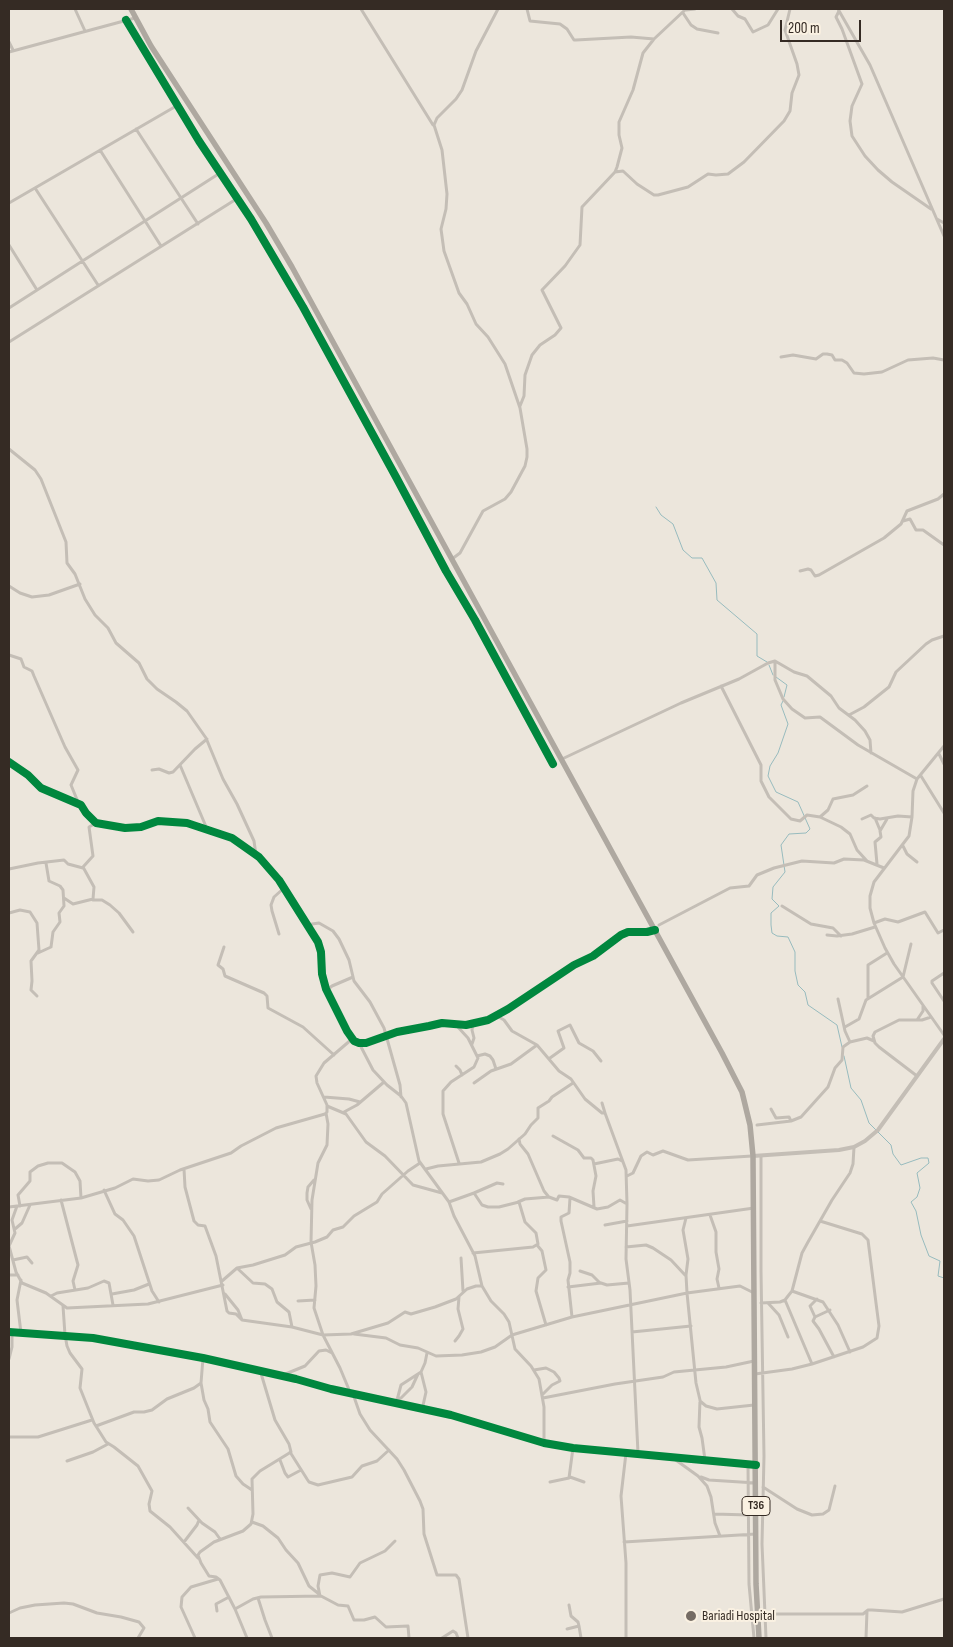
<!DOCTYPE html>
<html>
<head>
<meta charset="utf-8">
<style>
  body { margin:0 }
  #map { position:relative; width:953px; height:1647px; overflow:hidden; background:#ece6dc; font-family:"Sofia Sans Condensed",sans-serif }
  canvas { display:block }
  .frame { position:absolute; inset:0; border:10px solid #352b24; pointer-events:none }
  .scale { position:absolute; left:780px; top:20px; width:81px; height:22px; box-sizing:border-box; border:2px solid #352b24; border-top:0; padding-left:6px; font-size:15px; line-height:18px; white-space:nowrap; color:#352b24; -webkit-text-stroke:4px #faf1e2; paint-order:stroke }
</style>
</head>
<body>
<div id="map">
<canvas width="953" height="1647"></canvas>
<div class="frame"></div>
<div class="scale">200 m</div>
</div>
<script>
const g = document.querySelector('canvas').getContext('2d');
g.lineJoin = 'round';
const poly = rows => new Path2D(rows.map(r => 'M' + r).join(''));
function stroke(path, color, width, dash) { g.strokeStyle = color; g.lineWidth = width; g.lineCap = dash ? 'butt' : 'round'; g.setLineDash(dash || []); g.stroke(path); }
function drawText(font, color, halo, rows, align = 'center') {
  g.font = font + ' "Sofia Sans Condensed",sans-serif'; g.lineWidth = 4; g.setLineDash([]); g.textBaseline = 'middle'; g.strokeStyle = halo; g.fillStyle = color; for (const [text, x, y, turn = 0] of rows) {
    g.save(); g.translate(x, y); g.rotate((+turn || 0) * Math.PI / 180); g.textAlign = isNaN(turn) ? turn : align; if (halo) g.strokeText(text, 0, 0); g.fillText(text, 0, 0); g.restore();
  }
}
const stream = poly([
  [656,507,661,515,673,524,683,550,692,558,702,558,716,583,717,600,757,634,757,656,767,662],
  [769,665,773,675],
  [776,677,787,685,784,697],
  [783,701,781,705,788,724,778,753,770,766,768,776,776,792,798,802,810,829,806,833,789,834,781,845,785,872,773,887,772,899,779,906,771,913,771,925,772,933,777,936,788,937,795,952,795,971,798,985,805,992,808,1005,837,1025,842,1047],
  [844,1056,851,1088,861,1100,869,1123,891,1145,893,1154,901,1165,921,1158,928,1158,929,1163,917,1173,920,1188,917,1197,911,1202,916,1211,921,1235,929,1256,940,1261,938,1276,944,1278]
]);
const minor = poly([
  [75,9,85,31],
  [361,9,433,125],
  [527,9,530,21,560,24,567,29,574,40,576,40,631,37,654,39],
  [732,9,738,16,745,19,753,32,768,25,778,9],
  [838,9,870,65,944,236],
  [686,10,695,9],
  [839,11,836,17,842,29,862,84,852,106,850,121,852,136,865,156,878,170,892,182,931,209],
  [683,13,691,25,697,29,718,33],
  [126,20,199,141,251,219,303,307,396,477,446,571,475,620,553,764],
  [9,42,13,50],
  [9,52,135,18],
  [136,129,198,224],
  [100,150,161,246],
  [615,172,623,171,637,184,654,195,658,195,688,187,708,174,716,175,728,174,744,162,784,121,790,111,792,93,799,75,797,64,785,30,790,9],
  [35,188,98,285],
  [9,203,178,105],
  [937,219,944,223],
  [9,245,37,290],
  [9,308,220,173],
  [9,342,238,198],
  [781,357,793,355,816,359,823,354,827,354,832,355,835,360,842,360,847,363,854,373,864,374,882,372,908,360,933,358,944,360],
  [520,406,524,396,525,375,532,355,540,345,555,335,561,328,542,290,565,266,580,245,582,207,615,172,617,167,622,148,619,135,619,122,633,90,643,53,654,39,686,9],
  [9,449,35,470,41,479,66,542,67,563,75,574,85,599,95,615,108,628,116,643,139,663,147,679,157,689,176,702,187,711,206,738,223,779,237,804,254,841,256,855],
  [903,521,910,519,916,530,923,530,944,545],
  [452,559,460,553,483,511,505,499,511,492,525,466,527,457,527,449,520,408,505,364,488,337,476,324,467,304,459,293,444,251,441,229,446,209,447,194,442,150,434,125,437,118,456,99,462,90,476,51,498,9],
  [800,571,808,569,811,570,815,576,819,575,884,538,901,524,907,511,938,499,944,494],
  [9,586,20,593,32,597,49,595,80,584],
  [9,655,21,659,24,667,32,671,34,676,65,747,78,770,71,785,78,802],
  [775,661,775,680,783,699,792,709,805,718,820,717,858,745,917,779],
  [721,686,761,765,761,781,769,797,791,819,800,821,807,815,820,817,841,827,850,834,857,850,867,861],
  [849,715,864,707,889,687,896,672,926,644,932,640,944,636],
  [944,746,917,779,913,791,912,817,909,836,874,882,870,896,870,908,874,923,885,948,894,964,944,1035],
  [939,754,944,764],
  [562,759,681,703,739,679,768,663,775,661,794,672,807,676,831,696,839,708,855,720,865,731,870,740,871,753],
  [9,762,28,775,41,788,81,805,86,813,96,823,125,828,141,827,158,821,187,823,232,838,259,857,279,880,318,942,321,952,322,974,326,989,347,1031,354,1041,359,1043,366,1043,397,1032,429,1026,442,1023,466,1025,488,1020,508,1009,574,965,593,956,621,935,628,932,647,932,655,930],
  [180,765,207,829],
  [152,770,159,769,169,773,173,772,195,749,207,739],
  [921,776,944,813],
  [820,817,828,810,833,799,853,795,867,786],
  [875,818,880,830],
  [862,819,871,815,874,818,880,819,898,816,912,817],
  [903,846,907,854,917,862],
  [877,864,875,842,881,837,880,831,887,819],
  [9,869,38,863,64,860,68,864,83,868],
  [64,898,73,904,93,899,94,887,83,867,93,856,89,827,96,823],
  [93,900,102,900,110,905,119,913,133,932],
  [782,906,811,924,833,928,841,936],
  [9,913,20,910,30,912,37,923,39,950,31,961,32,981,31,990,37,996],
  [874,923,885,919,898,922,925,912,938,933,944,930],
  [659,925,730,888,749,886,757,875,774,868,802,861,834,863,844,859,864,860,884,868],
  [309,928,312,924,319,923,333,931,339,939,349,960,354,981,370,1002,384,1028,400,1085,401,1097],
  [279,934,272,911,271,905,274,897,284,888],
  [827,935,837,936,852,934,875,927],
  [224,947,218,965,223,969,225,976,264,993,267,996,268,1008,303,1027,334,1055],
  [38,953,51,947,53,932,60,922,59,913,64,906,63,890,60,886,49,881,46,863],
  [944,973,932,981,932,983,944,1001],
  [327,990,332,986,353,977],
  [868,998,868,965,887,953],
  [838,999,845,1031,850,1042,867,1038,874,1041],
  [497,1016,504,1020,512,1031,537,1045,559,1071,571,1079,585,1099,602,1113,605,1113,626,1170,627,1204,626,1259,630,1290,638,1453],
  [917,1020,923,1011,923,1006],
  [456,1025,468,1038,478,1058,474,1067,451,1082,443,1091,443,1114,459,1163],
  [845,1027,859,1019,866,1000,903,977,911,944],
  [359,1043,373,1070,387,1085,401,1096,406,1103,419,1161,449,1202,454,1216,475,1256,482,1286,491,1301,504,1314,509,1322,515,1349,531,1366,539,1379,544,1407,544,1443],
  [472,1044,474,1038,472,1030,473,1024],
  [477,1056,485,1054,490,1056,493,1060,496,1069],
  [550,1058,564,1048,558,1031,570,1025,579,1043,593,1051,601,1061],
  [456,1066,460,1070,462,1075],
  [917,1076,879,1047,875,1043,873,1036,875,1032,899,1020,922,1020,931,1017],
  [474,1083,491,1071,511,1064,537,1045],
  [324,1097,349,1099,360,1102],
  [602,1103,605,1113],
  [327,1106,346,1114,366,1142,385,1156,413,1185,442,1193],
  [771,1109,776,1118,789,1117,791,1121],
  [344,1112,357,1105,384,1082],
  [326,1113,328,1124,327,1145,318,1163,312,1200,311,1242,315,1265,316,1286,314,1308,323,1335,340,1368,350,1392],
  [757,1125,791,1121,801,1117,828,1087,835,1068,842,1060,843,1047,850,1042],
  [553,1136,578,1150,584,1158,591,1158,593,1160,596,1176,593,1191,594,1207],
  [519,1139,520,1144,528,1154,544,1191,548,1196],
  [761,1156,761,1271,764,1456,762,1544,766,1638],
  [594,1164,618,1159,622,1161],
  [184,1169,185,1187,194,1221,198,1225,205,1226,216,1256,227,1311,229,1313,236,1314,242,1320,292,1327,323,1335,351,1334,388,1323,405,1312,411,1314,435,1307,456,1299,467,1289,476,1286,482,1286],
  [426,1169,438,1166,481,1162,500,1154,508,1149,525,1134,531,1125,538,1118,538,1108,549,1101,552,1097,573,1083],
  [627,1176,633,1173,641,1156,647,1152,653,1155,663,1151,688,1160,752,1156],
  [104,1190,115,1214,123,1220,134,1236,152,1291,159,1302],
  [474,1193,497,1183,503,1184],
  [570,1198,569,1213,561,1217,561,1221,570,1262,570,1273,568,1280,572,1317],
  [61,1200,78,1265,73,1281,75,1290],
  [449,1202,474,1193,482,1205,488,1207,499,1207,519,1202,525,1222,536,1233,538,1244,533,1247,473,1253],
  [518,1202,525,1199,549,1197,557,1200,559,1196,569,1197,597,1209,608,1207,620,1200,627,1204],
  [17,1206,12,1220,15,1233,9,1246,16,1272,22,1283,46,1293,67,1308,148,1304,223,1285],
  [20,1206,18,1195,30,1181,30,1172,38,1166,48,1163,62,1163,75,1172,80,1181,81,1198],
  [9,1207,81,1198,115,1188,133,1179,148,1181,159,1180,180,1170,231,1153,241,1146,276,1128,325,1114,327,1112,327,1105,317,1083,316,1076,324,1063,352,1039],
  [311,1209,307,1200,307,1193,308,1187,314,1180],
  [710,1215,716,1232,716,1252,719,1269,717,1279,719,1288],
  [686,1218,683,1230,688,1259,686,1275,687,1293,696,1383,700,1400,699,1427,702,1438,705,1460],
  [605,1225,627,1221],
  [627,1226,754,1208],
  [15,1229,22,1223,30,1205],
  [537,1245,542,1251,546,1270,538,1278,536,1291,546,1325],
  [626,1247,646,1245,653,1248,671,1260,685,1275],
  [461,1258,463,1291],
  [13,1260,27,1257,32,1263],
  [237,1268,253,1283,265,1284,272,1289,277,1302,289,1312,292,1327],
  [580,1271,592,1275,600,1283],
  [9,1275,18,1275],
  [21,1280,17,1300,21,1333],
  [222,1281,237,1268,253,1265,285,1255,296,1247,315,1242,327,1237,333,1230,343,1227,354,1216,377,1202,382,1194,408,1171,420,1163],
  [568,1287,601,1283,607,1285,629,1283],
  [792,1291,823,1302,838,1325,850,1352],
  [112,1294,134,1290,149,1284],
  [225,1294,238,1310,242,1320],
  [51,1296,57,1293,88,1288,104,1281,109,1283,113,1305],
  [785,1300,812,1364],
  [298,1301,315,1300],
  [761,1303,780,1302,785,1300,788,1296,792,1291,802,1253,808,1242,832,1200,850,1173,853,1164,854,1147],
  [768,1303,779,1315,788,1337],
  [63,1306,65,1335,67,1346,70,1353,82,1369,80,1388,94,1423,106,1442,114,1447,138,1466,152,1491,149,1504,150,1511,170,1527,198,1558],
  [830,1310,815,1317,813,1321,819,1329,834,1357],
  [815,1317,810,1306,817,1299],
  [632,1332,691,1326],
  [354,1334,386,1338,400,1345,418,1348,436,1356,462,1355,481,1352,495,1347,512,1335,572,1317,687,1293,740,1286,754,1293],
  [455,1341,459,1336,463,1329,458,1309,459,1297],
  [203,1358,201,1383,204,1400,208,1409,210,1422,228,1449,236,1476,243,1484,252,1490],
  [9,1359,12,1347,12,1333],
  [260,1370,275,1420,289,1444,291,1452,260,1471,252,1479,253,1514,251,1524,243,1531,214,1542,200,1552,198,1555,201,1563,209,1576,216,1577,220,1580,235,1609,253,1599,261,1597,321,1596,338,1605,348,1606,354,1620,364,1620,375,1617,386,1627,408,1626,409,1638],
  [534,1370,546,1368,554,1372,559,1378,560,1381,552,1385,543,1394],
  [755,1374,792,1369,812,1364,863,1347,877,1338,879,1326,876,1303,868,1240,862,1234,820,1221],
  [283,1375,305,1366,319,1351,326,1350,332,1353],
  [353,1394,360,1414,370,1430,397,1459,404,1470,420,1501,423,1509,424,1534,437,1575,456,1575,459,1579,468,1638],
  [543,1398,615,1384,663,1377,674,1372,726,1367,754,1361],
  [397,1399,401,1398,412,1387,418,1374],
  [700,1401,706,1406,717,1409,754,1405],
  [396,1404,401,1385,421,1372],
  [422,1410,426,1392,421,1372,425,1363,427,1353],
  [96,1426,134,1412,144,1412,152,1410,167,1399,194,1388,201,1383],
  [9,1437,38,1437,92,1420],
  [290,1452,307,1479,309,1482,318,1485,352,1477,362,1466,377,1461,389,1450],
  [626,1453,621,1496,626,1563,626,1638],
  [673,1458,698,1476,707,1486,711,1497,715,1523,720,1536],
  [280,1460,285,1473,288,1477,301,1470],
  [67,1461,93,1452,108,1444],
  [748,1464,749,1584,754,1638],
  [570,1477,584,1482],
  [701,1477,709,1480,756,1483],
  [550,1482,569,1478,573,1448],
  [763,1487,797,1509,812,1515,823,1514,829,1510,835,1486],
  [188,1508,202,1523,215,1532,220,1539],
  [714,1514,749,1515],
  [252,1522,263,1526,278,1538,286,1550,298,1563,309,1586,319,1594],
  [184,1542,197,1525,199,1520],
  [624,1542,756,1534],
  [320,1596,318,1586,320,1575,332,1573,350,1577,360,1563,385,1551,395,1541],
  [258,1598,265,1620,272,1638],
  [569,1605,571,1616,578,1622,579,1626],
  [235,1609,247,1638],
  [217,1611,216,1604,229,1597],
  [9,1613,20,1608,35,1605,64,1603,73,1604,97,1613,121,1617,139,1622,144,1628,138,1638],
  [758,1614,863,1614,868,1610,872,1610,902,1612,944,1599],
  [567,1629,579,1626,581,1638],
  [195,1638,181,1607,182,1597,191,1587,218,1579],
  [442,1638,453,1631,456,1633,458,1638],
  [866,1638,867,1611]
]);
const tertiary = poly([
  [753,1156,839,1150,854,1147,865,1141,878,1130,944,1039],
  [9,1332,93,1338,203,1358,296,1379,331,1389,451,1415,544,1443,573,1448,756,1465]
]);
const trunk = poly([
  [131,9,151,46,266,223,292,267,722,1053,742,1092,750,1125,753,1156,756,1584,759,1638]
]);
const cycleway = poly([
  [126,20,199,141,251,219,303,307,396,477,446,571,475,620,553,764],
  [9,762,28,775,41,788,81,805,86,813,96,823,125,828,141,827,158,821,187,823,232,838,259,857,279,880,318,942,321,952,322,974,326,989,347,1031,354,1041,359,1043,366,1043,397,1032,429,1026,442,1023,466,1025,488,1020,508,1009,574,965,593,956,621,935,628,932,647,932,655,930],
  [9,1332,93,1338,203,1358,296,1379,331,1389,451,1415,544,1443,573,1448,756,1465]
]);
const markers = [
  [691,1616,6,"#756c64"]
];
const shields = [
  [756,1506,28]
];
const shieldNames = [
  ["T36",756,1506]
];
const poiNames = [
  ["Bariadi Hospital",702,1616]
];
stroke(stream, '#97bbbe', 1);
stroke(minor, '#c4beb6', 3);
stroke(tertiary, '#c4beb6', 4);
stroke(trunk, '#aea8a0', 5.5);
stroke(cycleway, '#00873e', 8);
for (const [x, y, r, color] of markers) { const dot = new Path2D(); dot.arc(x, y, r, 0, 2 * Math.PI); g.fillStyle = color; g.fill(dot); stroke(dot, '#faf1e2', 2); }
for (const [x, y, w] of shields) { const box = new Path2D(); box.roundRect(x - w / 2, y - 9.5, w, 19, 4); g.fillStyle = '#faf1e2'; g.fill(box); stroke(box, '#352b24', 1); }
drawText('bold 12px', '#352b24', null, shieldNames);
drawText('14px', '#352b24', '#faf1e2', poiNames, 'left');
</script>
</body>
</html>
